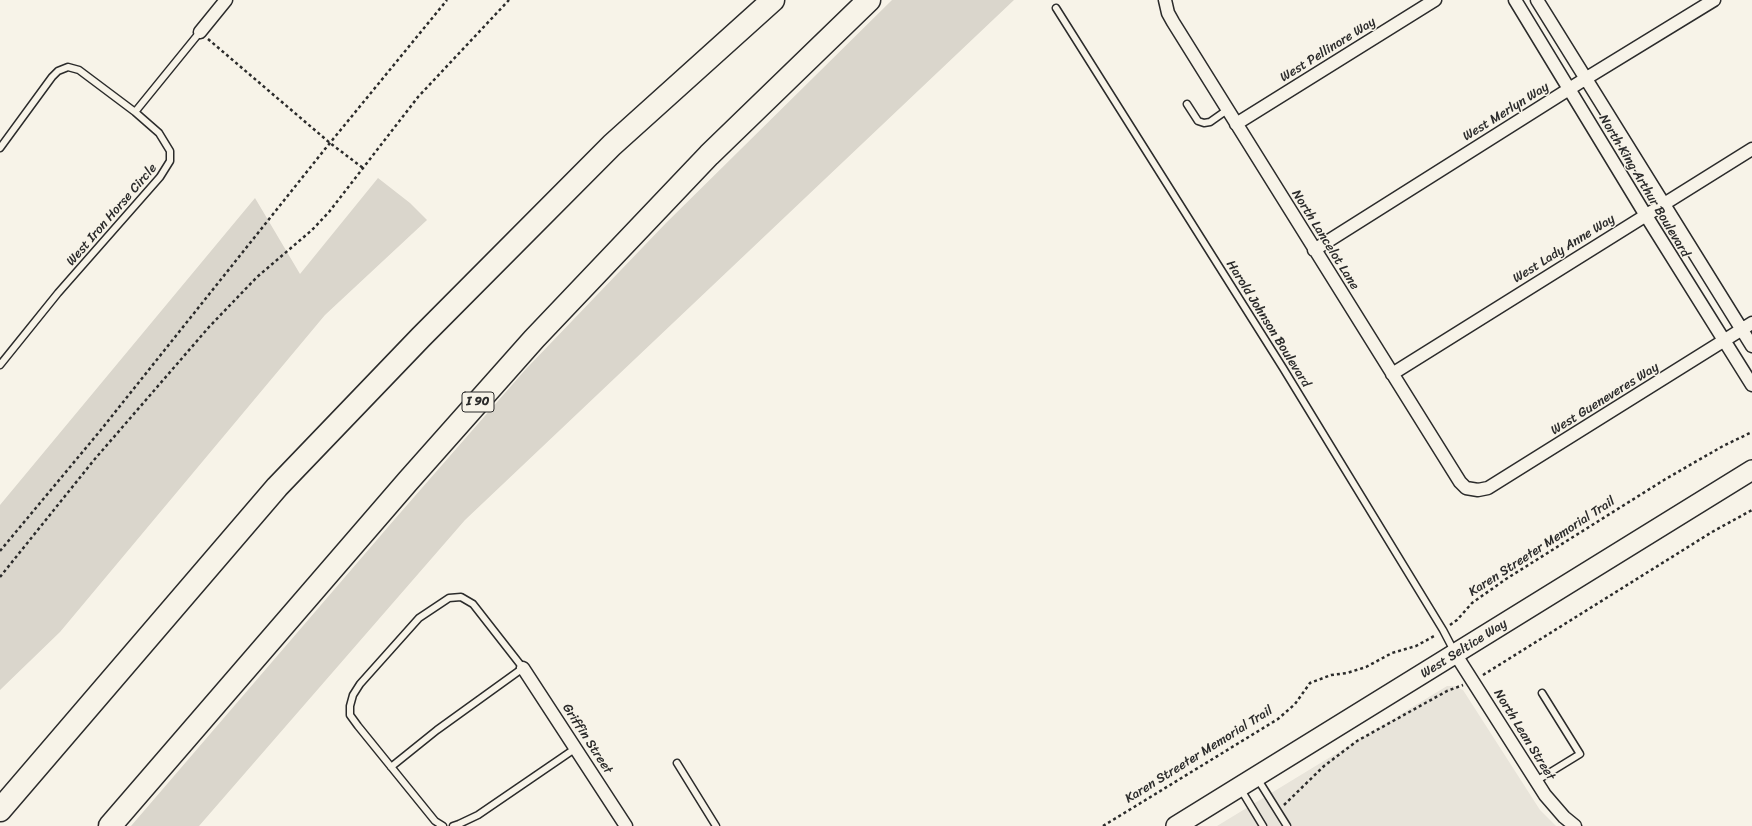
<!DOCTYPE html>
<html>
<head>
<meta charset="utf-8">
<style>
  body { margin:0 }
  canvas { display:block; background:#f7f3e8 }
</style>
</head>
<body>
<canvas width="1752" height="826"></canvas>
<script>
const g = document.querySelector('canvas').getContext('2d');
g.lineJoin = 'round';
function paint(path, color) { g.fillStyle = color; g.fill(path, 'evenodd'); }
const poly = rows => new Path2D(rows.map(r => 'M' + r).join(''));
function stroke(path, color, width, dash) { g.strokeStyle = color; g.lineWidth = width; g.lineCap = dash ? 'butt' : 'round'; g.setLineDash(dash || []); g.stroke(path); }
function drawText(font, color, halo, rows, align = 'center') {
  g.font = font + ' Sriracha,sans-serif'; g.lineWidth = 3; g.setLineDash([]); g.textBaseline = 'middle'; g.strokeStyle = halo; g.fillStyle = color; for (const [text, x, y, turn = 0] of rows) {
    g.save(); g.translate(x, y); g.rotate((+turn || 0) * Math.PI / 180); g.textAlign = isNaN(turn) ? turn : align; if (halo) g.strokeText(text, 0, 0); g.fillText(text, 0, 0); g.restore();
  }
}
const built = poly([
  [1447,686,1454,686,1463,690,1540,810,1556,826,1217,826]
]);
const green = poly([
  [892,0,1014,0,465,520,199,826,131,826,394,520,525,370,666,223],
  [378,178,410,203,427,220,325,315,60,632,0,690,0,505,255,198,300,274]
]);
const path = poly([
  [208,39,330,143,363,168],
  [0,551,100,431,325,149,447,0],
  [0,577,94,460,209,327,257,277,312,230,329,212,418,97,509,0],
  [1450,625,1457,620,1472,603,1506,579,1664,480,1723,446,1752,432],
  [1483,675,1712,532,1752,510],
  [1284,805,1324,766,1357,741,1447,691,1463,685],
  [1103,826,1278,719,1295,704,1310,683,1331,675,1347,673,1366,667,1392,653,1416,646,1436,635]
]);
const lane = poly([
  [1056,8,1283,368,1443,630,1454,651],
  [1187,104,1198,121,1204,123,1210,122,1227,110],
  [135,112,200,32],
  [0,148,52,77,58,71,68,67,79,70,135,112,159,133,170,151,170,161,160,177,58,293,0,365],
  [677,763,716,826],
  [391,767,437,730,523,668,473,604,461,597,449,598,419,618,360,684,353,695,350,706,350,715,358,726,435,821,443,826],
  [1257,778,1287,826],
  [1536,781,1580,754,1542,693],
  [1240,788,1263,826],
  [453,826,459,824,478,815,576,748]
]);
const street = poly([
  [1165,0,1168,13,1173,22,1460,482,1466,488,1478,490,1488,488,1752,323],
  [1515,0,1645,214,1752,385],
  [1537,0,1752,346],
  [200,32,226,0],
  [1236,124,1435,0],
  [1314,250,1585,79,1714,0],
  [1392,374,1752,149],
  [1456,655,1545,795,1564,817,1575,826],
  [523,668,626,826]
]);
const primary = poly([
  [1176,826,1752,470]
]);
const highway = poly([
  [0,810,277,487,421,337,612,145,773,0],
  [110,826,408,481,534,339,709,155,869,0]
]);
const shields = [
  [478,402,32]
];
const shieldNames = [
  ["I 90",478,402]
];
const streetNames = [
  ["West Pellinore Way",1328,50,-32],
  ["West Merlyn Way",1506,112,-32],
  ["North King Arthur Boulevard",1644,186,59],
  ["West Iron Horse Circle",112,215,-49],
  ["North Lancelot Lane",1325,240,58],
  ["West Lady Anne Way",1564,249,-32],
  ["Harold Johnson Boulevard",1268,324,58],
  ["West Gueneveres Way",1605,399,-32],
  ["Karen Streeter Memorial Trail",1542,547,-33],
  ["West Seltice Way",1464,649,-32],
  ["North Lean Street",1524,735,58],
  ["Griffin Street",587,739,57],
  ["Karen Streeter Memorial Trail",1199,755,-32]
];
paint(built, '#e8e4da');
paint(green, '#dad6cc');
stroke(lane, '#2b2b2b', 9);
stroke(street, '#2b2b2b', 15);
stroke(primary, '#2b2b2b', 22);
stroke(highway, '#2b2b2b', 25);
stroke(path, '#2b2b2b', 2.5, [3, 3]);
stroke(lane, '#f7f3e8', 6);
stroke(street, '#f7f3e8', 12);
stroke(primary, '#f7f3e8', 19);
stroke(highway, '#f7f3e8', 22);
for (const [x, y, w] of shields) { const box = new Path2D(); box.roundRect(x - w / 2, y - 10, w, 20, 3); g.fillStyle = '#f7f3e8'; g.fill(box); stroke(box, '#2b2b2b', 1); }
drawText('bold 12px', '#2b2b2b', null, shieldNames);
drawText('13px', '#2b2b2b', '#f7f3e8', streetNames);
</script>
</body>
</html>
